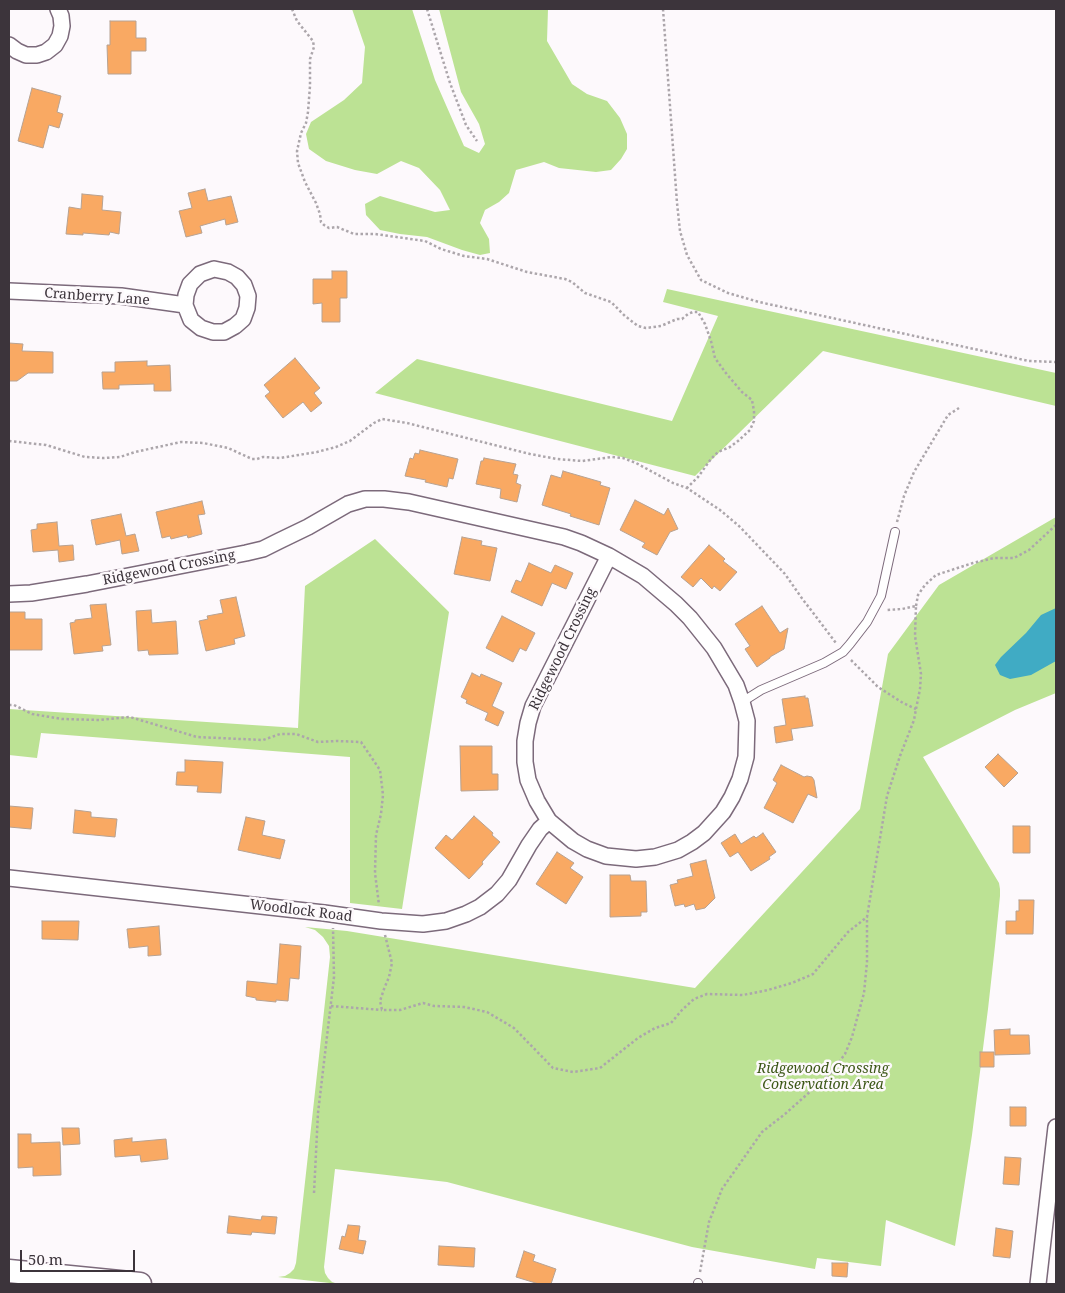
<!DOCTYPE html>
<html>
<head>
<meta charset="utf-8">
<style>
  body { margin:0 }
  #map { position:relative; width:1065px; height:1293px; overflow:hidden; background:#fdf9fc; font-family:"Noto Serif",serif }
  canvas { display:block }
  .frame { position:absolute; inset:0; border:10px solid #3c343b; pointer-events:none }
  .scale { position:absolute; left:20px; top:1250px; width:115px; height:22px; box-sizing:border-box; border:2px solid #3c343b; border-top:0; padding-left:6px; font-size:15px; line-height:18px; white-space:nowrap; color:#3c343b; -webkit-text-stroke:4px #fdf9fc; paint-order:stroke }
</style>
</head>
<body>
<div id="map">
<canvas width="1065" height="1293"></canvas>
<div class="frame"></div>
<div class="scale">50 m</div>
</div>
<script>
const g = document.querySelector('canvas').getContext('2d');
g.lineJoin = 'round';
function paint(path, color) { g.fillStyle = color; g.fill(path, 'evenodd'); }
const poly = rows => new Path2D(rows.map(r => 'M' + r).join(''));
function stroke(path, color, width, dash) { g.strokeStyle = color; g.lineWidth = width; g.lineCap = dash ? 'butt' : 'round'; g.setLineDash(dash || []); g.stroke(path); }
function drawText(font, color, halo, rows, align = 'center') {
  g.font = font + ' "Noto Serif",serif'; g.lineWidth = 5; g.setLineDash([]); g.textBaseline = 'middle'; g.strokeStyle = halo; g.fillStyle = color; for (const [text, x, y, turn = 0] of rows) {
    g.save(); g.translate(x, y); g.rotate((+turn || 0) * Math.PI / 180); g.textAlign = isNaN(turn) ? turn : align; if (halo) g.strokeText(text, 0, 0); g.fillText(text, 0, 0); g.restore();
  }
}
const green = poly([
  [352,9,412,9,435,80,464,146,479,153,485,144,479,124,461,92,439,9,548,9,547,41,572,84,587,94,607,101,620,118,627,134,627,149,621,159,611,170,596,172,559,168,544,162,516,170,509,193,499,202,485,210,480,223,489,239,490,253,480,255,462,250,427,237,400,234,380,230,366,215,365,204,380,196,435,212,450,210,440,190,419,168,401,161,377,174,355,170,326,161,309,149,306,134,311,122,344,100,362,83,365,47],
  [667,289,1056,373,1056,406,823,351,695,476,375,393,417,359,672,421,718,316,663,302],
  [1056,517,1056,693,1015,710,923,757,999,883,1000,889,1000,896,995,946,988,1009,972,1135,955,1246,886,1220,881,1266,817,1258,815,1269,692,1247,447,1182,335,1169,324,1267,325,1273,328,1278,332,1282,338,1284,278,1277,285,1276,290,1273,294,1269,296,1263,330,957,329,946,323,937,315,930,305,927,347,931,695,988,860,809,888,654,939,585],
  [375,539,449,612,402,909,350,903,350,757,41,733,37,758,9,755,9,709,298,728,305,586]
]);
const water = poly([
  [1056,608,1056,661,1031,675,1010,679,1000,675,995,665,1001,657,1026,633,1041,615]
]);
const building = poly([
  [110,21,136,21,136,38,146,38,146,51,131,51,131,74,108,74,107,45,110,45,110,21],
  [32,88,61,96,57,112,63,114,59,128,49,125,43,148,18,141,32,88],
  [205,189,208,201,231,196,238,222,226,225,225,219,200,226,202,233,186,237,179,211,192,208,188,193,205,189],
  [82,194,103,196,102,210,121,212,119,234,110,232,109,235,83,233,83,235,66,234,69,207,81,209,82,194],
  [332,271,347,271,347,298,340,298,340,322,322,322,322,303,313,304,313,279,332,279,332,271],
  [9,343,23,344,22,351,53,352,53,373,28,373,17,381,9,381,9,343],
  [295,358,320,388,314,393,322,403,311,412,303,402,283,418,265,396,270,392,264,385,295,358],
  [147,361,147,366,170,365,171,391,154,391,154,384,119,385,119,389,103,389,102,372,115,372,115,362,147,361],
  [420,450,458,459,453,479,449,478,447,487,425,482,426,480,405,476,410,458,413,459,415,453,419,454,420,450],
  [484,458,516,464,513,474,518,475,516,483,521,485,517,502,500,498,501,489,476,484,481,461,483,461,484,458],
  [563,471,601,482,600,485,610,488,599,525,570,516,571,514,542,505,551,475,561,478,563,471],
  [635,500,664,515,668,508,678,529,670,532,657,555,642,547,645,543,620,530,635,500],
  [202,501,205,514,198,515,202,534,188,538,187,535,171,539,170,536,162,538,156,512,202,501],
  [121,514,126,536,135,534,139,551,122,554,120,540,96,545,91,520,121,514],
  [57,522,59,546,73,545,74,560,59,562,58,550,33,552,31,530,37,529,37,524,57,522],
  [462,537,482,541,481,545,497,548,490,581,454,574,462,537],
  [709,545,725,559,723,561,737,572,720,591,714,586,712,589,701,578,693,587,681,577,709,545],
  [529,563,551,573,555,565,573,573,566,589,552,583,542,606,511,592,516,580,521,582,529,563],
  [236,597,245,636,234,639,235,644,206,651,199,621,208,619,207,616,223,613,220,600,236,597],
  [106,604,111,645,102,646,103,651,74,654,70,623,75,622,75,620,92,618,90,605,106,604],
  [762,606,780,633,788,628,784,649,770,657,770,658,757,667,745,649,750,646,735,624,762,606],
  [151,610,152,623,176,621,178,654,149,655,148,650,138,651,136,611,151,610],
  [9,612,25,612,25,619,42,619,42,650,9,650,9,612],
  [502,616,535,633,526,651,520,648,513,662,486,648,502,616],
  [472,673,480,677,481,674,502,683,492,706,504,712,498,726,485,720,488,713,466,703,467,700,461,697,472,673],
  [805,696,805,698,808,698,813,726,791,729,793,740,776,743,774,727,786,725,782,699,805,696],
  [460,746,492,746,492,774,498,774,498,790,461,791,460,746],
  [998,754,1018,773,1004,787,985,767,998,754],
  [185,760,223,762,221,793,197,792,198,786,176,785,177,772,185,772,185,760],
  [781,765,804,777,807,776,812,777,814,780,817,798,808,794,793,823,764,808,777,783,773,780,781,765],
  [9,806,33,808,31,829,9,827,9,806],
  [75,810,91,812,91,817,117,819,115,837,73,833,75,810],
  [474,816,493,833,492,835,500,842,482,862,483,864,469,879,435,848,446,835,452,840,474,816],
  [246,817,265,821,262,835,285,840,280,859,238,850,246,817],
  [1013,826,1030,826,1030,853,1013,853,1013,826],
  [763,833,776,852,769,857,770,859,751,871,738,852,730,857,721,843,735,834,741,844,754,836,756,838,763,833],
  [557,852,574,863,570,868,583,877,566,904,536,884,557,852],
  [706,860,715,898,705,908,696,910,694,904,685,907,684,904,675,906,670,885,678,883,677,880,693,876,690,864,706,860],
  [610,875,630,875,631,881,646,881,647,912,641,912,641,916,610,917,610,875],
  [1019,900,1034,900,1033,934,1006,934,1006,921,1016,921,1016,911,1019,911,1019,900],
  [42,921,79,921,78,940,42,939,42,921],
  [159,926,161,955,148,956,148,946,129,948,127,929,159,926],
  [280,944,301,946,299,979,290,978,288,1001,276,1000,276,1002,256,1000,256,998,246,996,247,981,277,984,280,944],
  [1010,1029,1010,1035,1029,1035,1030,1054,995,1055,994,1030,1010,1029],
  [980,1052,994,1052,994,1067,980,1067,980,1052],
  [1010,1107,1026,1107,1026,1126,1010,1126,1010,1107],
  [62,1128,79,1128,80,1144,63,1145,62,1128],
  [18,1134,31,1134,31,1143,60,1142,61,1175,33,1176,33,1167,18,1168,18,1134],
  [132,1138,132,1142,166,1139,168,1159,141,1162,140,1155,115,1157,114,1140,132,1138],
  [1005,1157,1021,1158,1019,1185,1003,1184,1005,1157],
  [229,1216,261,1220,262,1216,277,1217,275,1234,252,1232,251,1235,227,1233,229,1216],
  [348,1225,360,1226,358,1240,366,1241,363,1254,339,1249,342,1236,345,1237,348,1225],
  [996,1228,1013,1231,1010,1258,993,1256,996,1228],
  [439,1246,475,1248,474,1267,438,1265,439,1246],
  [524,1251,535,1255,533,1261,556,1269,551,1284,539,1284,516,1277,524,1251],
  [832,1263,848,1263,847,1277,832,1276,832,1263]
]);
const path = poly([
  [292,9,297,21,313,41,314,47,310,59,310,86,308,112,306,123,301,133,297,151,298,163,305,182,316,203,320,214,321,222,324,225,329,228,337,227,354,234,375,234,425,241,441,249,464,256,487,259,527,272,565,279,572,282,585,293,611,302,625,316,638,326,646,328,661,326,677,319,682,319,688,314,693,312,698,312,705,324,711,341,715,358,725,372,742,392,752,400,754,411,754,421,750,430,738,441,730,447,718,452,711,459,698,477,687,488],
  [427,9,450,83,466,125,477,141],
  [663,9,677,203,680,231,687,255,701,280,728,293,759,302,1029,361,1056,362],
  [9,441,46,445,85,457,104,458,120,457,135,452,181,442,203,443,228,448,252,459,257,459,263,457,280,458,317,452,336,447,350,441,374,423,382,419,407,423,530,454,557,459,582,461,612,457,623,458,636,463,673,483,687,488,720,510,739,526,785,574,801,597,836,643],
  [897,522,904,496,914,472,948,415,959,408],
  [916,606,918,595,925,585,936,575,973,563,994,558,1014,558,1029,550,1056,525],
  [851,660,878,687,903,703,916,709],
  [9,705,14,705,32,714,62,719,99,720,130,717,197,737,263,740,280,734,296,734,318,742,337,741,361,742,380,770,383,795,381,814,376,835,375,873,379,905],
  [385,935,392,963,389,977,384,989,380,1001,382,1010,400,1010,423,1003,434,1006,464,1007,487,1012,514,1028,553,1068,573,1072,600,1068,638,1038,655,1028,671,1023,682,1010,694,999,707,994,743,995,768,990,792,983,813,974,848,932,867,917,887,796,900,756,914,720,916,709,920,689,921,674,915,636,916,606,902,609,887,610],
  [331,1006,382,1010],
  [314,1193,318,1113,334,977,333,928],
  [700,1272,709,1222,722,1189,762,1132,785,1114,830,1074,845,1054,852,1037,864,993,867,962,867,917]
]);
const lane = poly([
  [742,702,761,690,824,663,843,652,850,644,867,622,881,596,895,532],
  [698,1284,698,1283]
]);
const street = poly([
  [9,45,17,51,26,55,37,55,46,52,55,45,60,36,62,26,61,16,58,9],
  [9,291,121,296,185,305,186,295,190,284,200,274,214,269,228,272,237,277,244,285,248,296,247,308,243,319,235,326,224,332,213,332,201,328,191,320,185,305],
  [9,594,31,593,87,584,246,553,263,549,279,541,308,527,348,504,365,499,384,499,409,502,564,537,581,543,609,556,643,576,676,604,690,618,714,648,736,685,742,702,747,721,746,757,740,779,732,797,723,812,704,833,692,842,678,850,655,857,636,859,606,856,587,849,573,841,549,821,537,801,528,780,525,762,525,741,528,723,533,706,609,556],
  [9,878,324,913,381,921,423,924,446,921,466,914,480,907,497,894,509,880,529,845,540,829,549,821],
  [1038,1284,1056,1127]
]);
const secondary = poly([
  [9,1271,140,1284]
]);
const streetNames = [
  ["Cranberry Lane",97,297,4],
  ["Ridgewood Crossing",169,568,-11],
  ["Ridgewood Crossing",563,649,-64],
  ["Woodlock Road",301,911,7]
];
const parkNames = [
  ["Ridgewood Crossing",823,1069],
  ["Conservation Area",823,1085]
];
paint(green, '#bce294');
paint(water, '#40abc4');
paint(building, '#f9a963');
stroke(building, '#b7a292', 1);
stroke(lane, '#7c6a7b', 10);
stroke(street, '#7c6a7b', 18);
stroke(secondary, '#7c6a7b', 25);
stroke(path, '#aca6ab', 2.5, [2.5, 2.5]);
stroke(lane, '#fff', 8);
stroke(street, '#fff', 15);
stroke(secondary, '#fff', 22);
drawText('14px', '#3c343b', '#fdf9fc', streetNames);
drawText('italic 14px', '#3c5717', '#fdf9fc', parkNames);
</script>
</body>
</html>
